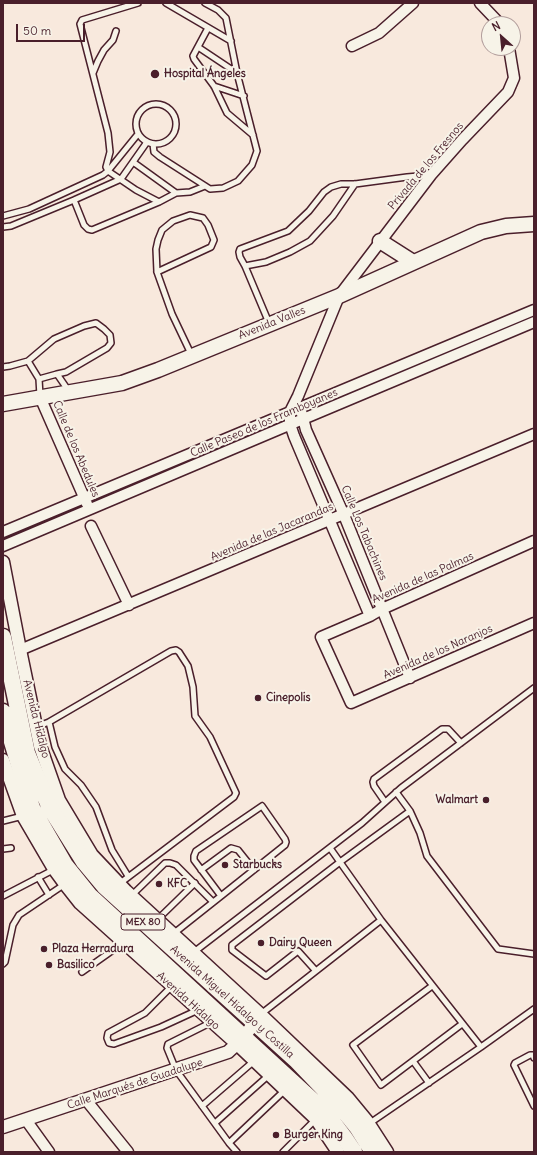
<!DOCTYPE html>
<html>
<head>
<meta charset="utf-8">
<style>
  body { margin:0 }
  #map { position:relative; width:537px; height:1155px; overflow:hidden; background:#f8e9dd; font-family:Delius,sans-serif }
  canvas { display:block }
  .frame { position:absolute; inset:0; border:4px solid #4a1f2b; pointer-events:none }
  .north { position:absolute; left:481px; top:16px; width:40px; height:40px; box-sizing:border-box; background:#f7f3e8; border:1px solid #b29e9c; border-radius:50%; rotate:333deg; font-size:11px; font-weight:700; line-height:16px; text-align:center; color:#4a1f2b }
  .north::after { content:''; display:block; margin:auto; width:14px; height:18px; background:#4a1f2b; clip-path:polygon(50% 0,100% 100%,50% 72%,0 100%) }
  .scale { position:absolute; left:16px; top:24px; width:69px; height:18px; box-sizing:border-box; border:2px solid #4a1f2b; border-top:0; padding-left:5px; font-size:12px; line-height:14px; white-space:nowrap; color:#4a1f2b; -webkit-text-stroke:3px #f7f3e8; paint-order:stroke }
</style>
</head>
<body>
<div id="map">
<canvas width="537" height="1155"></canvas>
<div class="frame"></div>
<div class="north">N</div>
<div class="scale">50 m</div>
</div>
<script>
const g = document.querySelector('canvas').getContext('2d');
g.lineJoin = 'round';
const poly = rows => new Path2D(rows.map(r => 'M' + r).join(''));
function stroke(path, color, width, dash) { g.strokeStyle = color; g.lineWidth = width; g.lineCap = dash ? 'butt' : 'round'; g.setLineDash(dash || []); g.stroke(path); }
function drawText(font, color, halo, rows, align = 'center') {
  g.font = font + ' Delius,sans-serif'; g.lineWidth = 4; g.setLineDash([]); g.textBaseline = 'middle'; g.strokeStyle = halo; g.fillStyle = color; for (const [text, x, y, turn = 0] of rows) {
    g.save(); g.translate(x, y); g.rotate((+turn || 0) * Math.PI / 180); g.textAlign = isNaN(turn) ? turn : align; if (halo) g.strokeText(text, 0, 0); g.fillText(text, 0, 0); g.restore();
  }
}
const service = poly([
  [138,3,82,20,80,24,108,133,110,152,106,167,108,171,136,190,159,202],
  [166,3,231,41],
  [208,28,193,56,194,59,214,86,227,113,253,135],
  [198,47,237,73],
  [93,73,98,61,104,50,113,40,116,31],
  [214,86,244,96],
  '136 124a20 20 0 1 1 40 0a20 20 0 1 1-40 0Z',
  [153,144,154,152,160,157,210,189,223,188,238,181,252,165,257,151,237,73,226,18,218,10,205,3],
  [133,162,176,193,190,192,205,186],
  [74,200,84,225,88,229,92,230,159,202,176,193],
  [3,216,29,209,103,175,108,171,138,134],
  [3,227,11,226,74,200,121,179,147,142],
  [245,266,266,262,290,252,310,241,333,216,355,184],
  [157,272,211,247,214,240,208,225,203,218,190,215,173,221,162,230,158,240,156,249,157,272,172,314,192,356],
  [269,323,245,266,240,257,239,252,240,249,288,231,309,211,324,192,331,187,341,184,355,184,407,177,430,175],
  [28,361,54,339,84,326,96,323,104,329,110,335,111,343,107,348,66,372,57,374],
  [3,367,10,366,28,361,39,379,57,374,68,390],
  [39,379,40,396],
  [36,727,49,722],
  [396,792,410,811,420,833,427,856,498,949,534,954],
  [385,802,374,786,373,782,374,779,442,729,448,729,461,743],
  [262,806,285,839,286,842,285,845,221,896,194,860,194,856,196,851,262,806],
  [3,821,23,816],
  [330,848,381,920,481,1047,370,1123],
  [3,849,11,848],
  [201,870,231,848,238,850,254,870],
  [38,877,49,895],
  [119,884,234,797,236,793,210,737,195,716,193,687,188,666,179,652,176,650,171,651,49,722,55,747,65,769,81,785,96,807,112,850,128,876],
  [132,895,165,863,170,863,176,865,213,902],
  [3,896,53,870],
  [158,919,195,883],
  [173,934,221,896],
  [194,952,362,823,401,788,534,688],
  [3,964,5,962,13,925,19,915,65,884],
  [316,971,298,951,266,976,232,950,232,945,340,862,410,811],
  [82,972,123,943],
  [172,986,145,1013,108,1033,107,1038,109,1043,114,1044,161,1027,198,1010],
  [432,986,353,1045,381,1085,462,1024],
  [261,1014,381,920],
  [212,1022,168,1044,167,1048,176,1070,229,1143,285,1090],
  [481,1047,534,1009],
  [534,1058,533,1055,530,1055,515,1063,514,1065,534,1106],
  [413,1061,429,1083],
  [202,1106,254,1061],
  [215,1123,269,1075],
  [229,1143,237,1152],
  [283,1152,316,1119]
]);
const minor = poly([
  [480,3,500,24],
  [352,46,379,33,413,3],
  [40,397,87,504],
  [302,414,306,430,344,515,410,678],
  [91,526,129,605],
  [3,532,534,310],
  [534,541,382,609,370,616,321,637,351,703,534,623],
  [3,546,296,422,534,322],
  [370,616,294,436,290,424,290,412,298,396,339,296,431,175,462,140,508,92,514,78,509,48],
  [20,650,534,434],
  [86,1100,128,1152],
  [26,1120,49,1152]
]);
const tertiary = poly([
  [3,562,20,650,40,746,59,800,92,855,126,891,260,1014,348,1098,367,1121,387,1152],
  [3,760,23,816,54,869,65,884,80,903,237,1044,316,1119,338,1152],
  [3,1127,228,1052,244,1037,254,1023]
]);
const secondary = poly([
  [380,241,413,262],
  [3,404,122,383,158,370,339,296,481,232,506,226,534,224]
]);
const primary = poly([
  [3,637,27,753,49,806,84,862,104,886,296,1060,341,1107,357,1127,373,1152],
  [3,712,32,808,65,865,90,896,325,1112,344,1137,354,1152]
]);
const markers = [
  [155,74,5,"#4a1f2b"],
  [258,698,4,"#4a1f2b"],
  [486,800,4,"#4a1f2b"],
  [225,865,4,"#4a1f2b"],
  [159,884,4,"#4a1f2b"],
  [261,943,4,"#4a1f2b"],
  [44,949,4,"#4a1f2b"],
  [49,965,4,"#4a1f2b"],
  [276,1135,4,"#4a1f2b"]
];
const shields = [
  [143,922,44]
];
const shieldNames = [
  ["MEX 80",143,922]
];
const poiNames = [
  ["Hospital Ángeles",164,74],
  ["Cinepolis",266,698],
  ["Walmart",478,800,"right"],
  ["Starbucks",233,865],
  ["KFC",167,884],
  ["Dairy Queen",269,943],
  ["Plaza Herradura",52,949],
  ["Basilico",57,965],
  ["Burger King",284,1135]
];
const streetNames = [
  ["Privada de los Fresnos",426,166,-50],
  ["Avenida Valles",272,323,-22],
  ["Calle Paseo de los Framboyanes",264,423,-23],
  ["Calle de los Abedules",76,449,67],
  ["Avenida de las Jacarandas",272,532,-23],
  ["Calle Los Tabachines",364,533,67],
  ["Avenida de las Palmas",423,578,-24],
  ["Avenida de los Naranjos",438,652,-24],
  ["Avenida Hidalgo",36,719,76],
  ["Avenida Hidalgo",188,1001,42],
  ["Avenida Miguel Hidalgo y Costilla",232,1002,42],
  ["Calle Marqués de Guadalupe",135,1084,-18]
];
stroke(service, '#4a1f2b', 8);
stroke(minor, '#4a1f2b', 13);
stroke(tertiary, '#4a1f2b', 15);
stroke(secondary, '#4a1f2b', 17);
stroke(primary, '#4a1f2b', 19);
stroke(service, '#f7f3e8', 5);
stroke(minor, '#f7f3e8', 10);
stroke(tertiary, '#f7f3e8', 12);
stroke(secondary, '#f7f3e8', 14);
stroke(primary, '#f7f3e8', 16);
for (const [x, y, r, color] of markers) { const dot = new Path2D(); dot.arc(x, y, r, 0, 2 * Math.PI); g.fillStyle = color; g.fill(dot); stroke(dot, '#f7f3e8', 1.5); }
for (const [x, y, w] of shields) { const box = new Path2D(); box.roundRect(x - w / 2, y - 8, w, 16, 3); g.fillStyle = '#f7f3e8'; g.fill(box); stroke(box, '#4a1f2b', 1); }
drawText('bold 10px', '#4a1f2b', null, shieldNames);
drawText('bold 11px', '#4a1f2b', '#f7f3e8', poiNames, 'left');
drawText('11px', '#4a1f2b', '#f7f3e8', streetNames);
</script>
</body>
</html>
